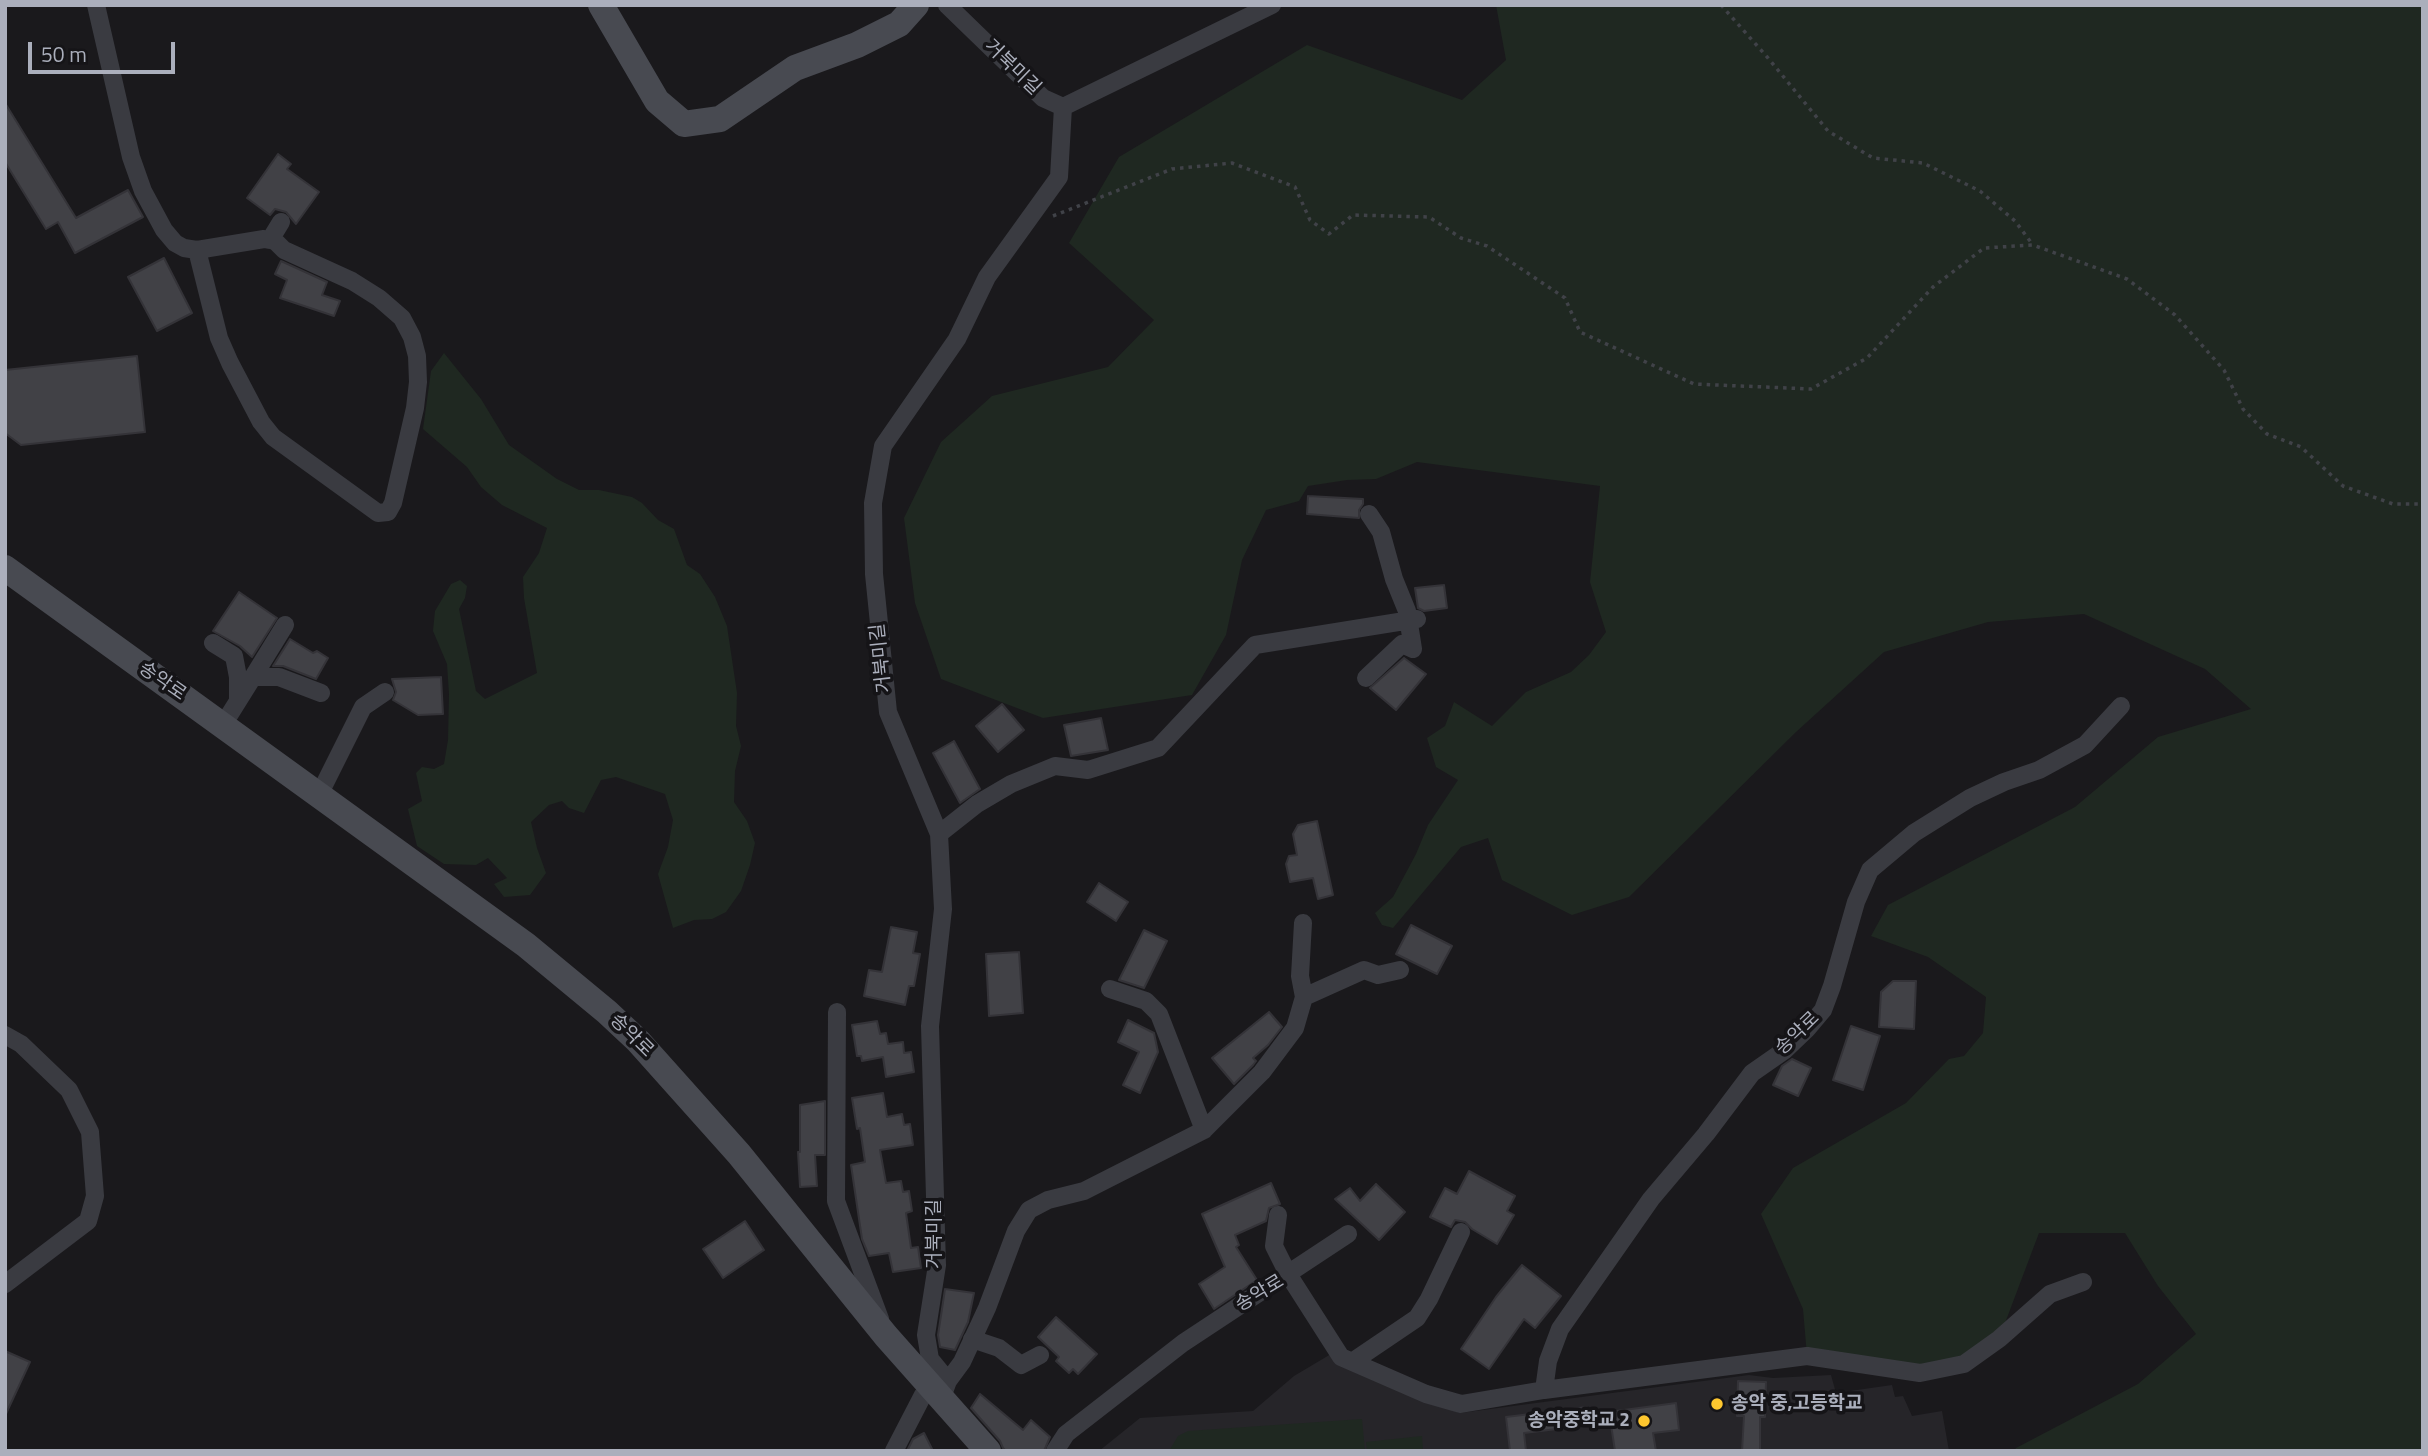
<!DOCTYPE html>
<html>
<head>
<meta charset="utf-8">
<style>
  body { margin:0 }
  #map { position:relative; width:2428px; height:1456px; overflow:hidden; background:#1a191c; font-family:"Titillium Web",sans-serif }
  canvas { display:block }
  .frame { position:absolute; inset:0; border:7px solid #abafbc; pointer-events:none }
  .scale { position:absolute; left:28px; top:42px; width:147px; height:32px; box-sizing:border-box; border:4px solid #abafbc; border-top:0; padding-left:9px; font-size:21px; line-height:24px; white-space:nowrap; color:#abafbc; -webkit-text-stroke:5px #151417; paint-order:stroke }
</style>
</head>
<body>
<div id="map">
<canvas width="2428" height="1456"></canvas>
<div class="frame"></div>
<div class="scale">50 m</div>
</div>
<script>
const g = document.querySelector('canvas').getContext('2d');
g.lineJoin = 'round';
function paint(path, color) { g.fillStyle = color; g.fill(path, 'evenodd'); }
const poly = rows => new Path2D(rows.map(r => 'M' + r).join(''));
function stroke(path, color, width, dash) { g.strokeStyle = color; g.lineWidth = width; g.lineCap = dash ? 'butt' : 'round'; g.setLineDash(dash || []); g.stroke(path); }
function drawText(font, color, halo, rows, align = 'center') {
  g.font = font + ' "Titillium Web","Noto Sans KR",sans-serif'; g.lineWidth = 7; g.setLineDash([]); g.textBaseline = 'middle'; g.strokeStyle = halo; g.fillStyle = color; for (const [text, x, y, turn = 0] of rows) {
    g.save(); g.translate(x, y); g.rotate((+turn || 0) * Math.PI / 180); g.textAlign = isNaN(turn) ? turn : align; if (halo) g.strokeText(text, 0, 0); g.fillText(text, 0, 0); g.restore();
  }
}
const built = poly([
  [1331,1354,1363,1375,1460,1413,1749,1375,1773,1378,1831,1375,1836,1393,1892,1385,1895,1397,1903,1396,1912,1416,1942,1411,1949,1451,1099,1451,1140,1418,1253,1411,1294,1376]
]);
const green = poly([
  [1496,5,2423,5,2423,1451,2014,1451,2016,1448,2138,1384,2196,1334,2158,1286,2125,1233,2039,1233,1999,1339,1938,1369,1807,1356,1803,1309,1761,1214,1793,1168,1906,1103,1949,1059,1964,1056,1983,1033,1986,997,1928,957,1871,936,1888,905,2075,807,2158,737,2251,709,2205,669,2084,614,1988,622,1884,652,1796,732,1629,897,1572,915,1502,880,1488,838,1461,847,1393,928,1382,925,1375,913,1393,897,1416,854,1428,825,1458,780,1436,767,1427,738,1445,726,1454,702,1492,726,1526,692,1571,672,1589,655,1606,632,1590,582,1600,486,1417,462,1376,479,1347,480,1308,486,1299,501,1266,510,1242,560,1226,635,1192,695,1043,718,941,679,915,603,904,518,941,442,992,396,1108,367,1154,320,1069,243,1119,157,1307,45,1462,100,1506,60],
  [444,353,481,399,509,445,557,479,579,490,599,490,632,497,642,503,658,520,674,529,687,565,700,574,715,597,727,626,737,693,736,726,741,746,735,771,734,802,747,821,755,843,750,865,741,891,726,912,712,919,694,920,673,928,658,874,668,847,673,820,665,794,616,777,601,780,584,813,569,808,562,801,549,805,531,822,537,848,546,873,530,895,504,897,494,884,507,878,488,858,476,865,444,864,417,846,408,809,422,801,416,773,422,767,434,769,444,764,448,740,449,694,447,664,433,631,435,611,451,584,460,580,467,586,465,598,459,609,476,691,485,699,537,673,524,598,523,577,539,553,547,528,502,505,481,487,467,467,423,429,431,371],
  [1362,1419,1365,1451,1169,1451,1178,1436,1188,1431],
  [1422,1436,1423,1451,1367,1451,1366,1442]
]);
const building = poly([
  [5,103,76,218,128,190,143,217,75,253,58,222,46,229,5,162,5,103],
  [278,154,291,164,287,169,319,192,296,224,286,212,275,209,270,215,247,198,278,154],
  [164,258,192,313,157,331,128,277,164,258],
  [281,261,327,282,322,295,340,301,334,316,280,298,287,280,275,274,281,261],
  [137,356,145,432,21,445,5,433,5,370,137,356],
  [1308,496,1363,499,1363,504,1359,510,1359,518,1307,514,1308,496],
  [1444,585,1447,608,1424,611,1418,608,1415,588,1444,585],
  [239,592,277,618,252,657,240,646,213,631,239,592],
  [290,639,313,653,317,651,328,658,316,679,283,666,273,666,290,639],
  [1404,658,1426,674,1396,710,1370,688,1404,658],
  [441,677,443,714,418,715,393,700,396,692,392,679,441,677],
  [1002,704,1024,730,998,752,976,726,1002,704],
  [1101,718,1108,750,1071,756,1064,725,1101,718],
  [954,741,980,789,960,803,933,753,954,741],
  [1317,821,1333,895,1318,899,1313,878,1290,882,1286,864,1289,856,1297,855,1293,834,1298,825,1317,821],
  [1099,883,1128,902,1116,921,1087,902,1099,883],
  [1411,925,1452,946,1437,974,1396,954,1411,925],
  [891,927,917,932,913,953,920,954,914,986,909,986,905,1005,864,996,869,970,882,972,891,927],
  [1144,930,1167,941,1144,988,1119,980,1144,930],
  [1019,952,1023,1013,989,1016,986,954,1019,952],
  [1893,981,1916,981,1914,1029,1879,1027,1881,992,1893,981],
  [1269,1012,1282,1027,1268,1045,1253,1058,1256,1061,1253,1065,1234,1084,1212,1058,1269,1012],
  [1128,1020,1154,1033,1158,1052,1140,1093,1123,1085,1139,1052,1118,1042,1128,1020],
  [877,1021,880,1034,886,1033,888,1044,903,1042,904,1053,911,1052,914,1072,886,1077,883,1057,862,1061,861,1056,857,1056,852,1025,877,1021],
  [1851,1026,1880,1036,1863,1090,1833,1080,1851,1026],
  [1792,1059,1811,1068,1798,1096,1773,1085,1782,1066,1792,1059],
  [883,1093,887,1117,902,1114,904,1125,910,1124,913,1145,880,1150,886,1183,901,1181,903,1192,909,1191,912,1211,906,1213,911,1248,918,1247,921,1268,893,1272,889,1253,869,1256,862,1239,851,1165,865,1162,860,1128,857,1129,852,1098,883,1093],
  [825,1101,825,1155,815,1155,817,1186,800,1187,798,1152,800,1152,800,1105,825,1101],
  [1469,1171,1515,1196,1507,1211,1514,1215,1497,1244,1472,1229,1465,1222,1455,1220,1451,1227,1430,1217,1445,1188,1457,1194,1469,1171],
  [1271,1183,1280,1204,1269,1208,1266,1221,1235,1235,1239,1245,1236,1247,1257,1280,1214,1309,1199,1284,1225,1267,1202,1214,1271,1183],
  [1376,1184,1405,1212,1379,1240,1335,1199,1350,1188,1360,1201,1376,1184],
  [745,1221,764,1250,723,1278,703,1249,745,1221],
  [1522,1265,1561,1296,1535,1328,1524,1319,1489,1369,1461,1349,1496,1297,1522,1265],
  [945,1289,974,1293,968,1322,955,1350,940,1347,938,1335,945,1289],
  [1056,1317,1097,1354,1078,1374,1073,1369,1069,1373,1056,1361,1059,1357,1038,1337,1056,1317],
  [5,1351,30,1362,5,1416,5,1351],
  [1738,1381,1766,1382,1765,1417,1760,1417,1760,1451,1742,1451,1744,1416,1737,1416,1738,1381],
  [980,1394,1023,1430,1031,1420,1050,1437,1044,1451,1006,1451,1003,1448,1000,1441,971,1408,980,1394],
  [1676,1403,1679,1430,1653,1433,1656,1451,1615,1451,1609,1412,1676,1403],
  [1587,1407,1590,1425,1524,1433,1526,1451,1510,1451,1506,1417,1587,1407],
  [924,1433,933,1451,907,1451,913,1439,924,1433]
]);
const path = poly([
  [1721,5,1768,58,1828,131,1873,158,1923,163,1980,191,2015,221,2033,245],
  [1053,216,1172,169,1232,163,1295,187,1310,220,1329,234,1353,215,1429,217,1461,238,1487,246,1565,298,1580,332,1694,384,1811,389,1867,358,1933,287,1984,248,2033,245,2127,279,2175,315,2224,370,2243,409,2267,434,2301,447,2343,486,2393,504,2423,504]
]);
const street = poly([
  [96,5,131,157,143,191,164,230,175,243,184,248,197,250,264,239,275,241,284,250,352,281,379,298,402,318,412,337,417,356,418,382,415,408,393,503,388,512,378,513,273,437,261,422,230,363,219,338,197,250],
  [1063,107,1272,5],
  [270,240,281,222],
  [213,643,234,656,238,677,238,700],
  [253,677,285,625],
  [1366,678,1402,644,1413,649,1407,611,1394,579,1381,532,1369,514],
  [223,725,253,677,279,677,321,693],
  [319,795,363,707,385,692],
  [939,834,977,804,1011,784,1055,766,1088,770,1158,748,1255,645,1417,619],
  [1303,923,1300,976,1304,997],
  [1110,989,1146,1001,1159,1014,1204,1130],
  [837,1012,836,1201,880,1319],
  [5,1035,21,1044,69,1090,90,1132,95,1196,88,1221,5,1284],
  [1278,1215,1274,1246,1288,1274,1341,1357,1426,1394,1461,1404,1544,1390,1807,1356,1920,1373,1964,1364,1999,1339,2050,1294,2083,1282],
  [972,1339,999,1348,1021,1365,1040,1355],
  [1352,1362,1417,1318,1429,1299,1461,1232],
  [948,1381,962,1362,987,1308,1016,1231,1029,1210,1048,1200,1084,1191,1204,1130,1262,1072,1295,1028,1304,997,1364,970,1378,975,1400,970],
  [1544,1390,1548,1361,1560,1329,1651,1199,1706,1134,1752,1073,1785,1050,1807,1029,1823,1010,1832,986,1856,902,1870,870,1914,833,1970,798,2004,782,2039,770,2085,745,2121,706],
  [941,1400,948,1381,930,1359,926,1335,937,1265,930,1026,943,909,939,834,888,712,874,574,873,503,883,446,957,339,987,277,1059,177,1063,107,1043,98,947,5],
  [894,1451,923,1395],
  [1055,1451,1066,1434,1183,1343,1348,1234]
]);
const secondary = poly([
  [601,5,657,101,684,124,720,119,795,68,857,45,899,24,916,5],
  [5,568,526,945,607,1012,638,1041,739,1154,886,1336,988,1451]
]);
const markers = [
  [1717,1404,7,"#fec72f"],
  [1644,1421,7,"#fec72f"]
];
const streetNames = [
  ["거북미길",1012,68,44],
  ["거북미길",882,658,-96],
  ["송악로",162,682,35],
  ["송악로",1798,1034,-44],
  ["송악로",631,1036,45],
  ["거북미길",935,1234,-90],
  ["송악로",1260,1294,-31]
];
const poiNames = [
  ["송악 중,고등학교",1731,1404],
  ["송악중학교 2",1630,1421,"right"]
];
paint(built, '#262529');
paint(green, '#1f2821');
paint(building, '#414146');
stroke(building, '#343338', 2);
stroke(path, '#404248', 3.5, [3.5, 5]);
stroke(street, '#3a3b41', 18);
stroke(secondary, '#484a51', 26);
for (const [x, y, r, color] of markers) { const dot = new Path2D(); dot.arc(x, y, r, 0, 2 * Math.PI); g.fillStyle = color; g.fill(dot); stroke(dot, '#151417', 2.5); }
drawText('19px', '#abafbc', '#151417', streetNames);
drawText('bold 19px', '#abafbc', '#151417', poiNames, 'left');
</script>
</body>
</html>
